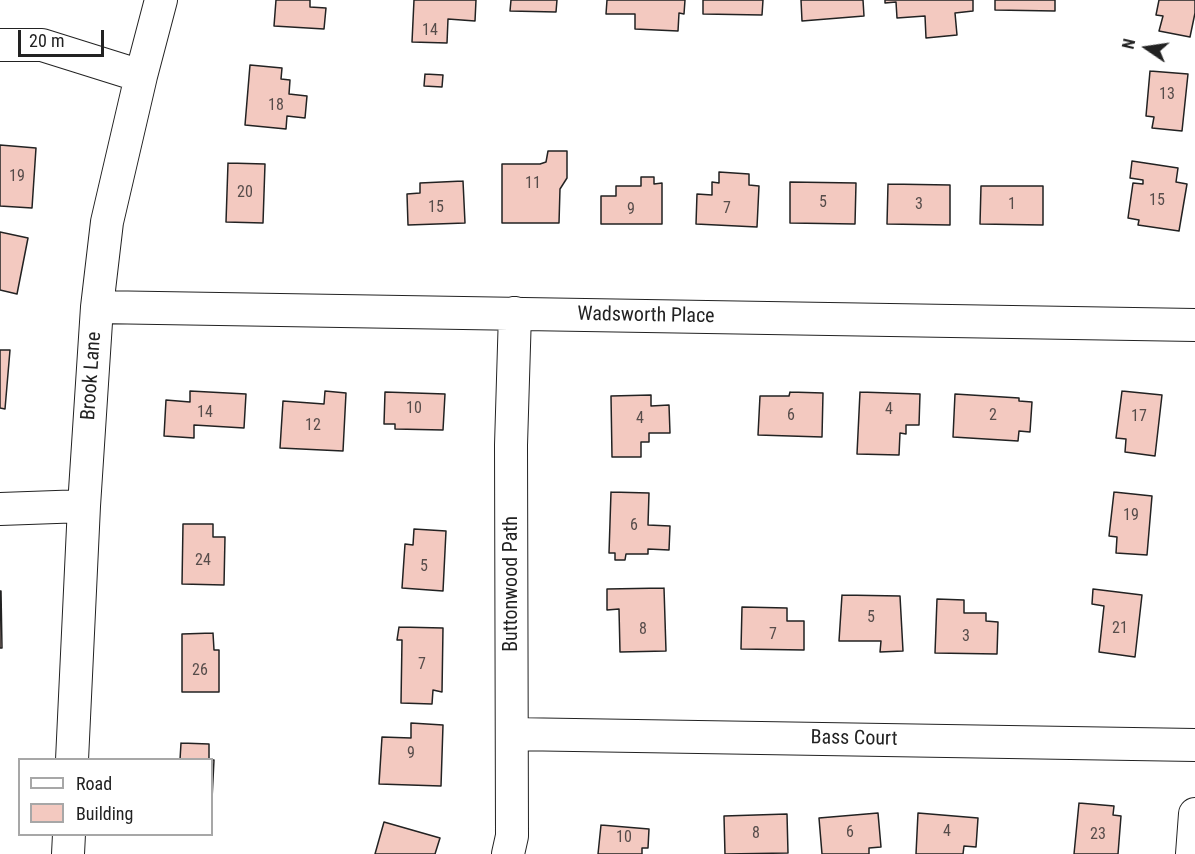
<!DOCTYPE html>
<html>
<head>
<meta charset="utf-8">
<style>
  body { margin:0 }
  #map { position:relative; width:1195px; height:854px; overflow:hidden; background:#fff; font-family:"Roboto Condensed",sans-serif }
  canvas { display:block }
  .legend { position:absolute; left:18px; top:758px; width:195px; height:78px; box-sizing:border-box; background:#fff; border:2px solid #a7a7a7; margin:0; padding:8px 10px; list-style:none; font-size:18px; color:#222 }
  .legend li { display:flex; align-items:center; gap:12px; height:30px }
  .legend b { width:30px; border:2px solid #a7a7a7 }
  .north { position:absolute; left:1117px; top:18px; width:60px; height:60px; -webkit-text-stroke:4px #fff; paint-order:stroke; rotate:283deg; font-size:16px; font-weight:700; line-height:24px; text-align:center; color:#222 }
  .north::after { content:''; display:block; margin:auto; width:21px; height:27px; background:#222; clip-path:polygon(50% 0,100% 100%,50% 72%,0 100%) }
  .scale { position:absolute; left:18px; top:30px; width:86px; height:27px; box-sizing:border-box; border:3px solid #222; border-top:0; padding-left:8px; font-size:18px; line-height:21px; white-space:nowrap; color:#222; -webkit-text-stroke:4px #fff; paint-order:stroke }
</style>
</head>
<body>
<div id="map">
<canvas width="1195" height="854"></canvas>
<ul class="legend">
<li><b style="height:8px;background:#fff"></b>Road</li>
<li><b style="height:16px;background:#f3c9c0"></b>Building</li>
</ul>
<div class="north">N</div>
<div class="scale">20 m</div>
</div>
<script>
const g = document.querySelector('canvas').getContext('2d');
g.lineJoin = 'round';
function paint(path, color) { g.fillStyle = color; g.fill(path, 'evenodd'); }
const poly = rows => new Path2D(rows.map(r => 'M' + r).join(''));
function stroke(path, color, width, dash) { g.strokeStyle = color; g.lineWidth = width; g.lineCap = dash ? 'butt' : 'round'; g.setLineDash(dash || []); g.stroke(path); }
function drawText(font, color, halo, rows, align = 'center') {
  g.font = font + ' "Roboto Condensed",sans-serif'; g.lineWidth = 4.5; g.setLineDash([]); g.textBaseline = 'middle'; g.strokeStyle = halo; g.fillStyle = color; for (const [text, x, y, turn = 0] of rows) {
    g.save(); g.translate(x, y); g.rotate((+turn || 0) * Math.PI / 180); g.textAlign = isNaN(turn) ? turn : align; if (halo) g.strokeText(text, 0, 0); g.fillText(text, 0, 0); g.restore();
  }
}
const building = poly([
  [276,0,310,0,310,7,326,8,324,29,274,26,276,0],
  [414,0,476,0,475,21,448,19,447,43,412,42,414,0],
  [511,0,557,0,556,12,510,11,511,0],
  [607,0,685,0,684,14,679,13,678,31,635,29,635,14,606,14,607,0],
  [703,0,763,0,762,15,703,14,703,0],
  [801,0,863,0,864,16,802,21,801,0],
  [885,0,973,0,973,11,955,13,957,35,926,38,925,16,897,18,896,2,885,3,885,0],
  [995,0,1055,0,1055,11,995,10,995,0],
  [1159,0,1195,0,1195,13,1190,37,1159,31,1163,16,1156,15,1159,0],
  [250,65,282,68,281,79,290,80,289,94,307,96,305,118,287,116,286,129,245,125,250,65],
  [1150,71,1188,74,1182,131,1152,128,1154,117,1146,116,1150,71],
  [425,74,443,75,442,87,424,86,425,74],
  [0,145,36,148,32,208,0,206,0,145],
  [548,151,567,151,567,178,560,189,559,223,502,223,502,164,540,164,546,162,548,151],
  [1132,161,1178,168,1176,182,1187,184,1179,231,1138,225,1139,220,1128,218,1133,183,1143,184,1143,180,1130,178,1132,161],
  [228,163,265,164,263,223,226,222,228,163],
  [719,172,749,174,749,185,759,186,757,227,696,224,697,194,712,195,712,182,719,183,719,172],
  [641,177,654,177,654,184,662,183,662,224,601,224,601,196,616,196,616,186,641,186,641,177],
  [463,181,465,223,408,225,407,194,420,193,420,183,463,181],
  [790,182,856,183,855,224,790,223,790,182],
  [888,184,950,185,950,225,887,224,888,184],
  [981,186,1043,186,1043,225,980,224,981,186],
  [0,232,28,238,17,294,0,290,0,232],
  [0,350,10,350,5,409,0,408,0,350],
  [190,391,246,394,244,428,194,425,194,438,164,436,166,400,190,402,190,391],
  [325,391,346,393,343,451,280,448,283,401,324,404,325,391],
  [1122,391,1162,395,1155,456,1125,452,1126,439,1116,438,1122,391],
  [385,392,445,394,443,430,395,429,395,424,384,424,385,392],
  [790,392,823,393,822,437,758,435,760,396,789,396,790,392],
  [860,392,920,394,919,425,906,425,906,434,900,433,899,455,857,454,860,392],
  [955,394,1019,398,1019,401,1032,402,1030,432,1019,431,1018,441,953,437,955,394],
  [651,395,651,406,669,405,670,433,649,433,649,442,641,442,641,457,612,457,611,396,651,395],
  [611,492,649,493,648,525,670,526,669,550,648,549,648,554,626,554,625,560,615,560,615,553,609,553,611,492],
  [1114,492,1152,496,1147,555,1116,553,1117,537,1109,536,1114,492],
  [183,524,213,524,213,537,225,537,224,585,182,584,183,524],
  [414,529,446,531,443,591,402,588,405,544,413,545,414,529],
  [664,588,666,651,620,652,619,609,607,610,607,589,664,588],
  [1093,589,1142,595,1135,657,1099,652,1104,606,1092,604,1093,589],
  [0,591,1,591,2,648,0,648,0,591],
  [842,595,900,596,903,651,880,652,881,641,839,641,842,595],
  [937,599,964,600,964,613,986,613,986,621,998,622,997,654,935,653,937,599],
  [742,607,787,608,787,621,804,621,804,650,741,649,742,607],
  [399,627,443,628,442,692,433,690,432,704,401,703,402,640,397,640,399,627],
  [213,633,214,650,219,650,219,692,182,692,182,634,213,633],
  [411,723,443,725,441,786,379,784,382,737,411,738,411,723],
  [181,743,209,744,209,760,180,760,181,743],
  [212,760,214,760,212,799,212,760],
  [1079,803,1114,806,1113,815,1121,816,1118,854,1074,854,1079,803],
  [878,813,881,847,869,848,869,854,822,854,819,818,878,813],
  [918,813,978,818,976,847,964,846,963,854,916,854,918,813],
  [787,814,788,853,725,854,724,816,787,814],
  [384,822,440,838,435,854,375,854,384,822],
  [601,825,649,829,648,848,642,848,642,854,598,854,601,825]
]);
const minor = poly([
  [0,45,42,45,141,76],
  [97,307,1195,325],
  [0,509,84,506],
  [512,734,1195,745],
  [72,760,84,506,97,307,107,222,141,76,161,0],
  [68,854,69,834],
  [508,854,512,836,511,445,515,313],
  [1192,854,1195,814]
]);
const numberNames = [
  ["14",430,31],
  ["13",1167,95],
  ["18",276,106],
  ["19",17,177],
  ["11",533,184],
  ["20",245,193],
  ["15",1157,201],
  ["5",823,203],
  ["3",919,205],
  ["1",1012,205],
  ["15",436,208],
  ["7",727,209],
  ["9",631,210],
  ["10",414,409],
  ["4",889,410],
  ["14",205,413],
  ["6",791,416],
  ["2",993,416],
  ["17",1139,417],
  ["4",640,419],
  ["12",313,426],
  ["19",1131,516],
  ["6",634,526],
  ["24",203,561],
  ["5",424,567],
  ["5",871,618],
  ["21",1120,629],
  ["8",643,630],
  ["7",773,635],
  ["3",966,637],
  ["7",422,665],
  ["26",200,671],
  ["9",411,754],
  ["4",947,832],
  ["6",850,833],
  ["8",756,834],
  ["23",1098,835],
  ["10",624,838]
];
const streetNames = [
  ["Wadsworth Place",646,316,1],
  ["Brook Lane",92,376,-86],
  ["Buttonwood Path",512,584,-90],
  ["Bass Court",854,739,1]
];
paint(building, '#f3c9c0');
stroke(building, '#222', 1.5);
stroke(minor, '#222', 34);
stroke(minor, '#fff', 32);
drawText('16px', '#564c4a', null, numberNames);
drawText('20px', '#222', '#fff', streetNames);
</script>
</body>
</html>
